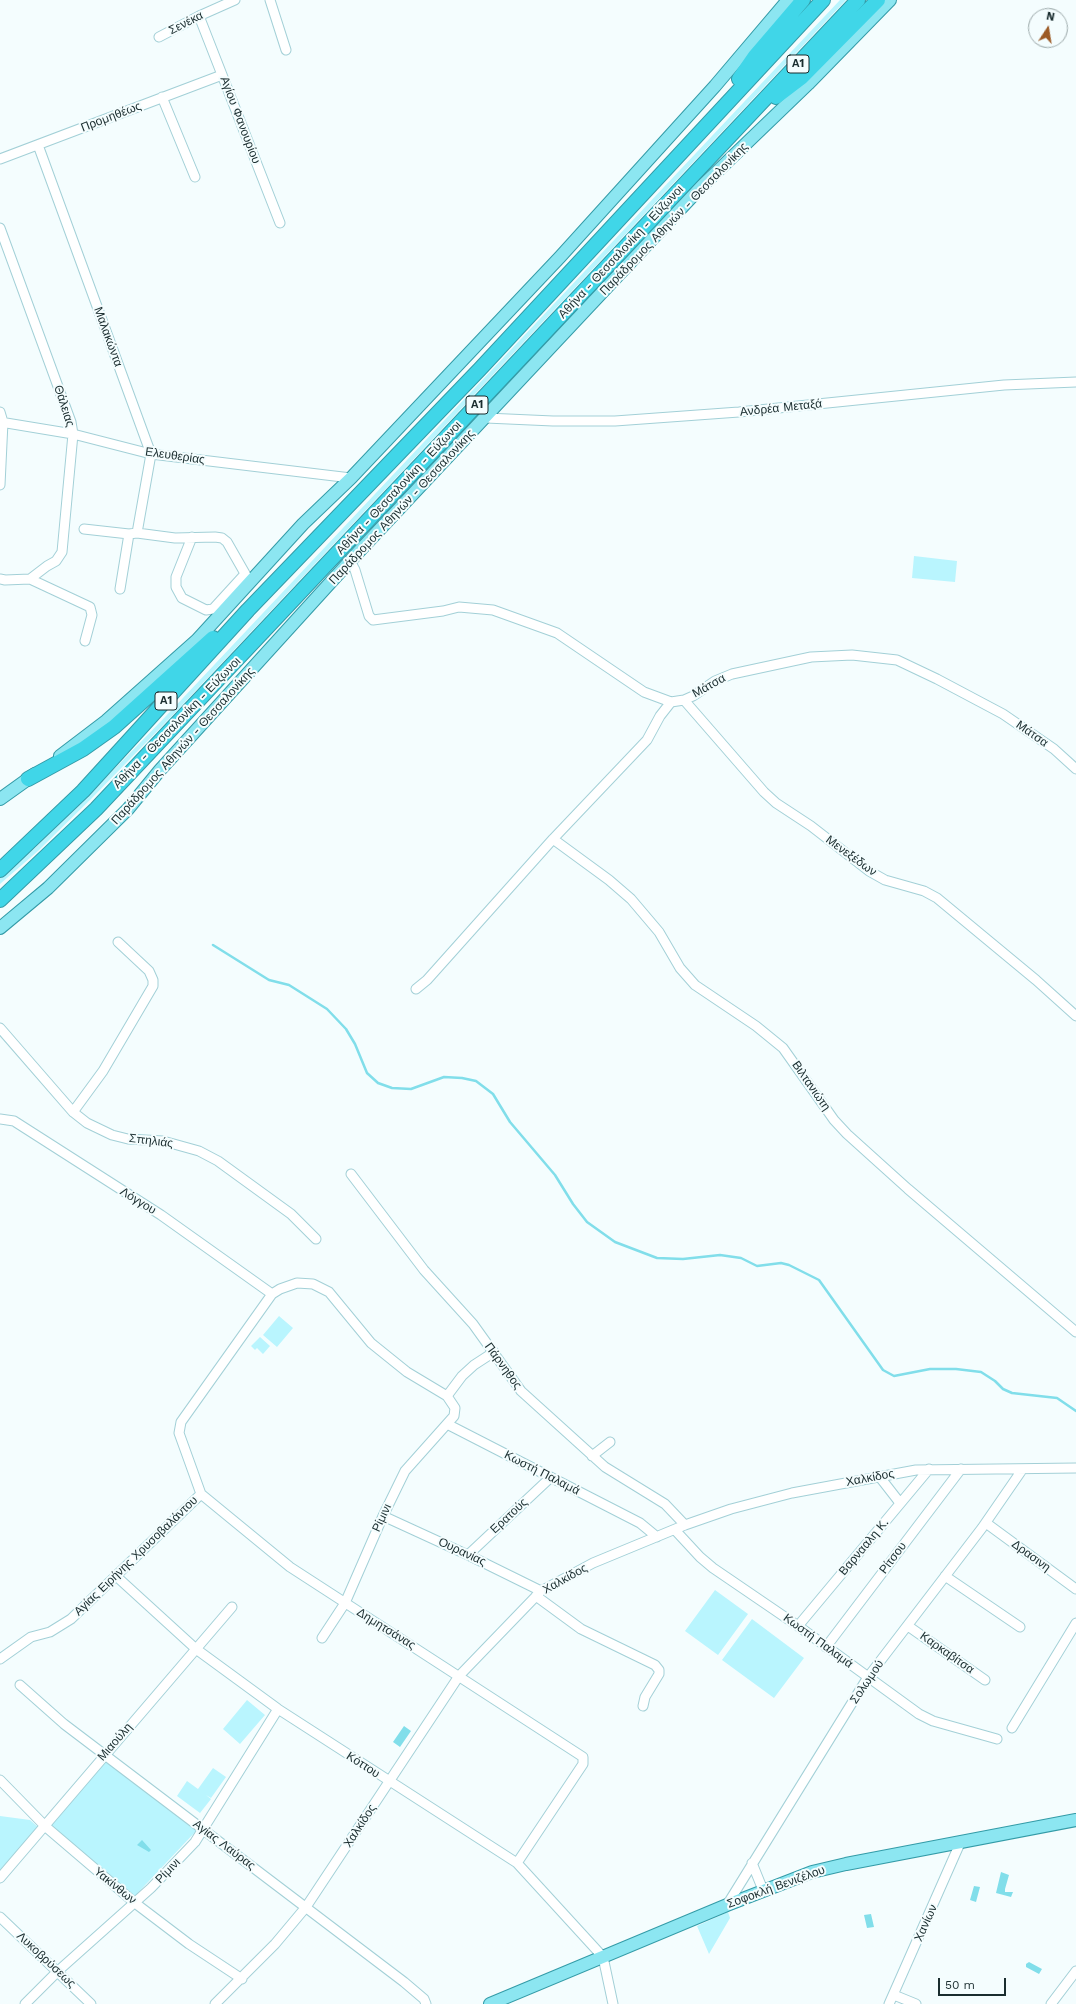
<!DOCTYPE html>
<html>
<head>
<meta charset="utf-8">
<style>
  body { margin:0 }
  #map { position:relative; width:1076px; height:2004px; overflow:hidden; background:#f4fdfe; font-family:"Work Sans",sans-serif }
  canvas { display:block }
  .north { position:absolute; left:1028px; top:8px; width:40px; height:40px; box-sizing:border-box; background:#f4fdfe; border:1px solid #9daaab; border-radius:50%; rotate:12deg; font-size:11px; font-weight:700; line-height:16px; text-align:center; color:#1a2d2f }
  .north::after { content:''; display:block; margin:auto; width:14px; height:18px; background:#9c5b26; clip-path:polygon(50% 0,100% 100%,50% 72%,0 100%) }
  .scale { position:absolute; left:938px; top:1978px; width:68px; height:18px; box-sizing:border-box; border:2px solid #1a2d2f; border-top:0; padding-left:5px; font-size:12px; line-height:14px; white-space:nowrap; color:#1a2d2f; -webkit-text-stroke:3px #f4fdfe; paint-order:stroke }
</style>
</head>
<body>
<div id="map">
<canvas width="1076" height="2004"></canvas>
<div class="north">N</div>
<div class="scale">50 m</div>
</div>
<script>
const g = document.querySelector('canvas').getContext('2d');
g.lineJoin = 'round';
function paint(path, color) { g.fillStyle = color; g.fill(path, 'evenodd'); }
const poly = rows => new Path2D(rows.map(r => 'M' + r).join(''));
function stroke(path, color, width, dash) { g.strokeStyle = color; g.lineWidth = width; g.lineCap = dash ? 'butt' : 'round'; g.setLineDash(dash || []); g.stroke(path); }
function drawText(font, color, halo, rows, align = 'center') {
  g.font = font + ' "Work Sans",sans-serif'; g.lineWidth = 4; g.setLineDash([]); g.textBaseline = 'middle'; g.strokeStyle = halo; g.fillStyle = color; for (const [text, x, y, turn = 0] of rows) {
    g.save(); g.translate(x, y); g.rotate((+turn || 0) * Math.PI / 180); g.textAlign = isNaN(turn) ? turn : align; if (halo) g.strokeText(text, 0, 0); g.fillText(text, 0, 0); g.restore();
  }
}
const green = poly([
  [840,0,846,0,170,718,91,799,38,851,0,884,0,877,35,848,88,796,166,716],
  [914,556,957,561,955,582,912,578],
  [279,1316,293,1328,277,1347,263,1335],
  [260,1337,270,1346,263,1354,257,1348,255,1350,251,1346],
  [715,1590,748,1614,718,1655,685,1631],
  [752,1619,804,1658,774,1698,722,1660],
  [247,1700,265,1715,240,1744,223,1729],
  [105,1758,198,1829,133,1898,49,1824],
  [213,1768,226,1777,211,1798,206,1795,211,1799,200,1813,177,1796,187,1781,198,1789],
  [0,1816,30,1820,38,1827,0,1870],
  [728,1912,730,1918,709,1954,697,1926]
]);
const water = poly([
  [404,1726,411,1731,400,1747,393,1742],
  [142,1840,151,1850,149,1852,137,1845],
  [1001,1872,1009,1875,1005,1889,1005,1892,1013,1892,1011,1897,996,1893],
  [974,1886,980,1887,976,1902,970,1900],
  [871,1914,874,1927,867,1928,864,1915],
  [1029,1962,1042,1969,1039,1974,1026,1967,1026,1964]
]);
const stream = poly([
  [213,945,269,980,289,985,327,1009,346,1029,355,1044,367,1073,378,1083,392,1088,411,1089,444,1077,462,1078,476,1081,493,1094,510,1122,555,1175,573,1204,587,1222,615,1242,657,1258,683,1259,720,1255,741,1258,757,1266,781,1263,789,1265,819,1280,883,1370,894,1376,930,1369,956,1369,981,1372,995,1381,1003,1389,1012,1393,1057,1398,1076,1411]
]);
const minor = poly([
  [270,0,286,50],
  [199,16,280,223],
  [159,37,199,16,235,0],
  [162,97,195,177],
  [38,145,151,454,137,533],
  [0,159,222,75],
  [0,228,71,422,73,434,62,552,56,561,47,566,30,579],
  [0,412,3,422,0,485],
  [486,418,553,421,615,421,739,412,1004,385,1076,382],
  [0,422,73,434,151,454,351,478],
  [84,529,129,534,120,589],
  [129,534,137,533,175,538,215,537,222,538,227,542,247,577],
  [192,537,176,577,176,587,182,598,206,610,213,609,245,574],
  [350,561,355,570,369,616,373,620,443,611,459,607,493,610,557,633,644,692,671,702,684,700,693,696,715,681,732,674,811,657,852,655,897,660,937,679,1003,714,1054,749,1076,769],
  [0,579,5,580,30,579,90,607,92,615,85,641],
  [684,700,764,792,776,803,811,826,869,871,885,880,924,891,937,898,1036,980,1076,1016],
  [553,839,609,880,631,899,659,932,680,968,695,985,756,1026,783,1048,834,1120,847,1134,908,1189,1076,1332],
  [416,989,427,980,553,839,647,740,660,716,671,702],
  [0,1028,73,1112,87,1123,112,1135,128,1139,163,1141,199,1151,218,1161,291,1214,316,1239],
  [73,1112,103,1071,153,986,153,980,149,971,118,942],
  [0,1119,14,1121,161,1215,272,1294],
  [351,1174,424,1270,473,1324,521,1391,605,1467,665,1504,685,1525],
  [447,1396,462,1376,474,1365,494,1352],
  [447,1424,640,1523,657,1537],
  [592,1456,610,1442],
  [879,1476,900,1503],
  [201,1494,290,1567,583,1757,583,1764,517,1863],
  [383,1516,468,1555,541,1591],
  [986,1523,1076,1589],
  [675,1530,700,1557,713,1568,798,1626,919,1714,933,1721,997,1739],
  [468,1555,550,1478],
  [116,1576,196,1649,278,1709,517,1863,603,1957,613,2004],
  [945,1576,1020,1627],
  [536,1596,581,1629,655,1665,659,1670,659,1674,645,1697,643,1706],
  [798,1626,929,1469],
  [908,1626,985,1680],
  [826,1647,961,1469],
  [0,1659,31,1637,50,1632,71,1619,201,1494,179,1433,181,1422,272,1294,280,1289,297,1283,313,1284,329,1292,371,1343,407,1372,447,1396,455,1408,454,1416,405,1471,383,1516,345,1603,322,1638],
  [20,1685,64,1724,404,1982,424,1999,426,2004],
  [1012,1728,1076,1623],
  [0,1780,46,1827,135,1903,189,1944,242,1979],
  [752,1863,763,1890],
  [0,1878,232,1607],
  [727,1905,868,1677,982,1528,1022,1470],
  [0,1917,91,2004],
  [894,1995,916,2004],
  [25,2004,58,1971,151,1888,195,1842,278,1709],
  [215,2004,275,1944,306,1907,459,1676,541,1591,593,1563,685,1525,731,1509,792,1493,916,1470,1076,1468],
  [889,2004,961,1841],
  [1051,2004,1076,1971]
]);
const major = poly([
  [60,756,106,721,197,640,303,524,351,478,560,257,715,86,788,0],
  [0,799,35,774],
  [0,928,48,888,128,809,160,770,350,561,702,186,808,84,890,0],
  [490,2004,727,1905,812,1872,846,1864,1076,1820]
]);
const highway = poly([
  [739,79,755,56,803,0],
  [776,97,801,78,878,0],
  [28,779,83,749,114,727,213,638],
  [0,870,83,791,248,610,480,369,823,0],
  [0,900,96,809,858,0]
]);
const shields = [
  [798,64,22],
  [477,405,22],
  [166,701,22]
];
const shieldNames = [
  ["Α1",798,64],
  ["Α1",477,405],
  ["Α1",166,701]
];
const streetNames = [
  ["Σενέκα",186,23,-27],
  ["Προμηθέως",111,117,-21],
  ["Αγίου Φανουρίου",240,120,69],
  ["Παράδρομος Αθηνών - Θεσσαλονίκης",674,219,-46],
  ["Αθήνα - Θεσσαλονίκη - Εύζωνοι",621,252,-47],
  ["Μαλακώντα",108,337,70],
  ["Θάλειας",64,406,72],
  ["Ανδρέα Μεταξά",781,408,-6],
  ["Ελευθερίας",175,456,8],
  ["Αθήνα - Θεσσαλονίκη - Εύζωνοι",399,488,-47],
  ["Παράδρομος Αθηνών - Θεσσαλονίκης",402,507,-47],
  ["Μάτσα",709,686,-29],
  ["Αθήνα - Θεσσαλονίκη - Εύζωνοι",177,723,-46],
  ["Μάτσα",1032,734,35],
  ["Παράδρομος Αθηνών - Θεσσαλονίκης",183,746,-48],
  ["Μενεξέδων",851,856,36],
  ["Βιλτανιώτη",811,1086,55],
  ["Σπηλιάς",151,1141,7],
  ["Λόγγου",138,1201,32],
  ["Πάρνηθος",503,1366,54],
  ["Κωστή Παλαμά",542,1473,27],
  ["Χαλκίδος",870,1478,-11],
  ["Ερατούς",509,1516,-43],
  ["Ρίμινι",382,1518,-65],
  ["Βαρνααλη Κ.",864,1547,-50],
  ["Ουρανίας",462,1552,25],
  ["Αγίας Ειρήνης Χρυσοβαλάντου",136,1556,-44],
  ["Δρασινη",1031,1556,36],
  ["Ρίτσου",893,1558,-53],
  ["Χαλκίδος",565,1579,-29],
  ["Δημητσάνας",386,1629,32],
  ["Κωστή Παλαμά",818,1641,36],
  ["Καρκαβίτσα",947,1653,35],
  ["Σολωμού",867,1682,-56],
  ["Μιαούλη",115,1742,-49],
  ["Κόττου",363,1765,33],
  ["Χαλκίδος",360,1826,-57],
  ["Αγίας Λαύρας",224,1845,37],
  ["Ρίμινι",168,1871,-46],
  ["Υακίνθων",115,1886,39],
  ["Σοφοκλή Βενιζέλου",776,1887,-20],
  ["Χανίων",926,1923,-66],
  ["Λυκοβρύσεως",46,1960,43]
];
paint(green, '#b9f5fe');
paint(water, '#81deea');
stroke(stream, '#81deea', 2.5);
stroke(minor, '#a3d0d7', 11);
stroke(major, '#339ba7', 14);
stroke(highway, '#339ba7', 16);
stroke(minor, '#fff', 9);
stroke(major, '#8ce6f1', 12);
stroke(highway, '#40d6e8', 14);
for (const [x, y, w] of shields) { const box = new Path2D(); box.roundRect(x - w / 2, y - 9, w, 18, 3); g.fillStyle = '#f4fdfe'; g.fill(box); stroke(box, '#1a2d2f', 1); }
drawText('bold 11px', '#1a2d2f', null, shieldNames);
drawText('12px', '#1a2d2f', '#f4fdfe', streetNames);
</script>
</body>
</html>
